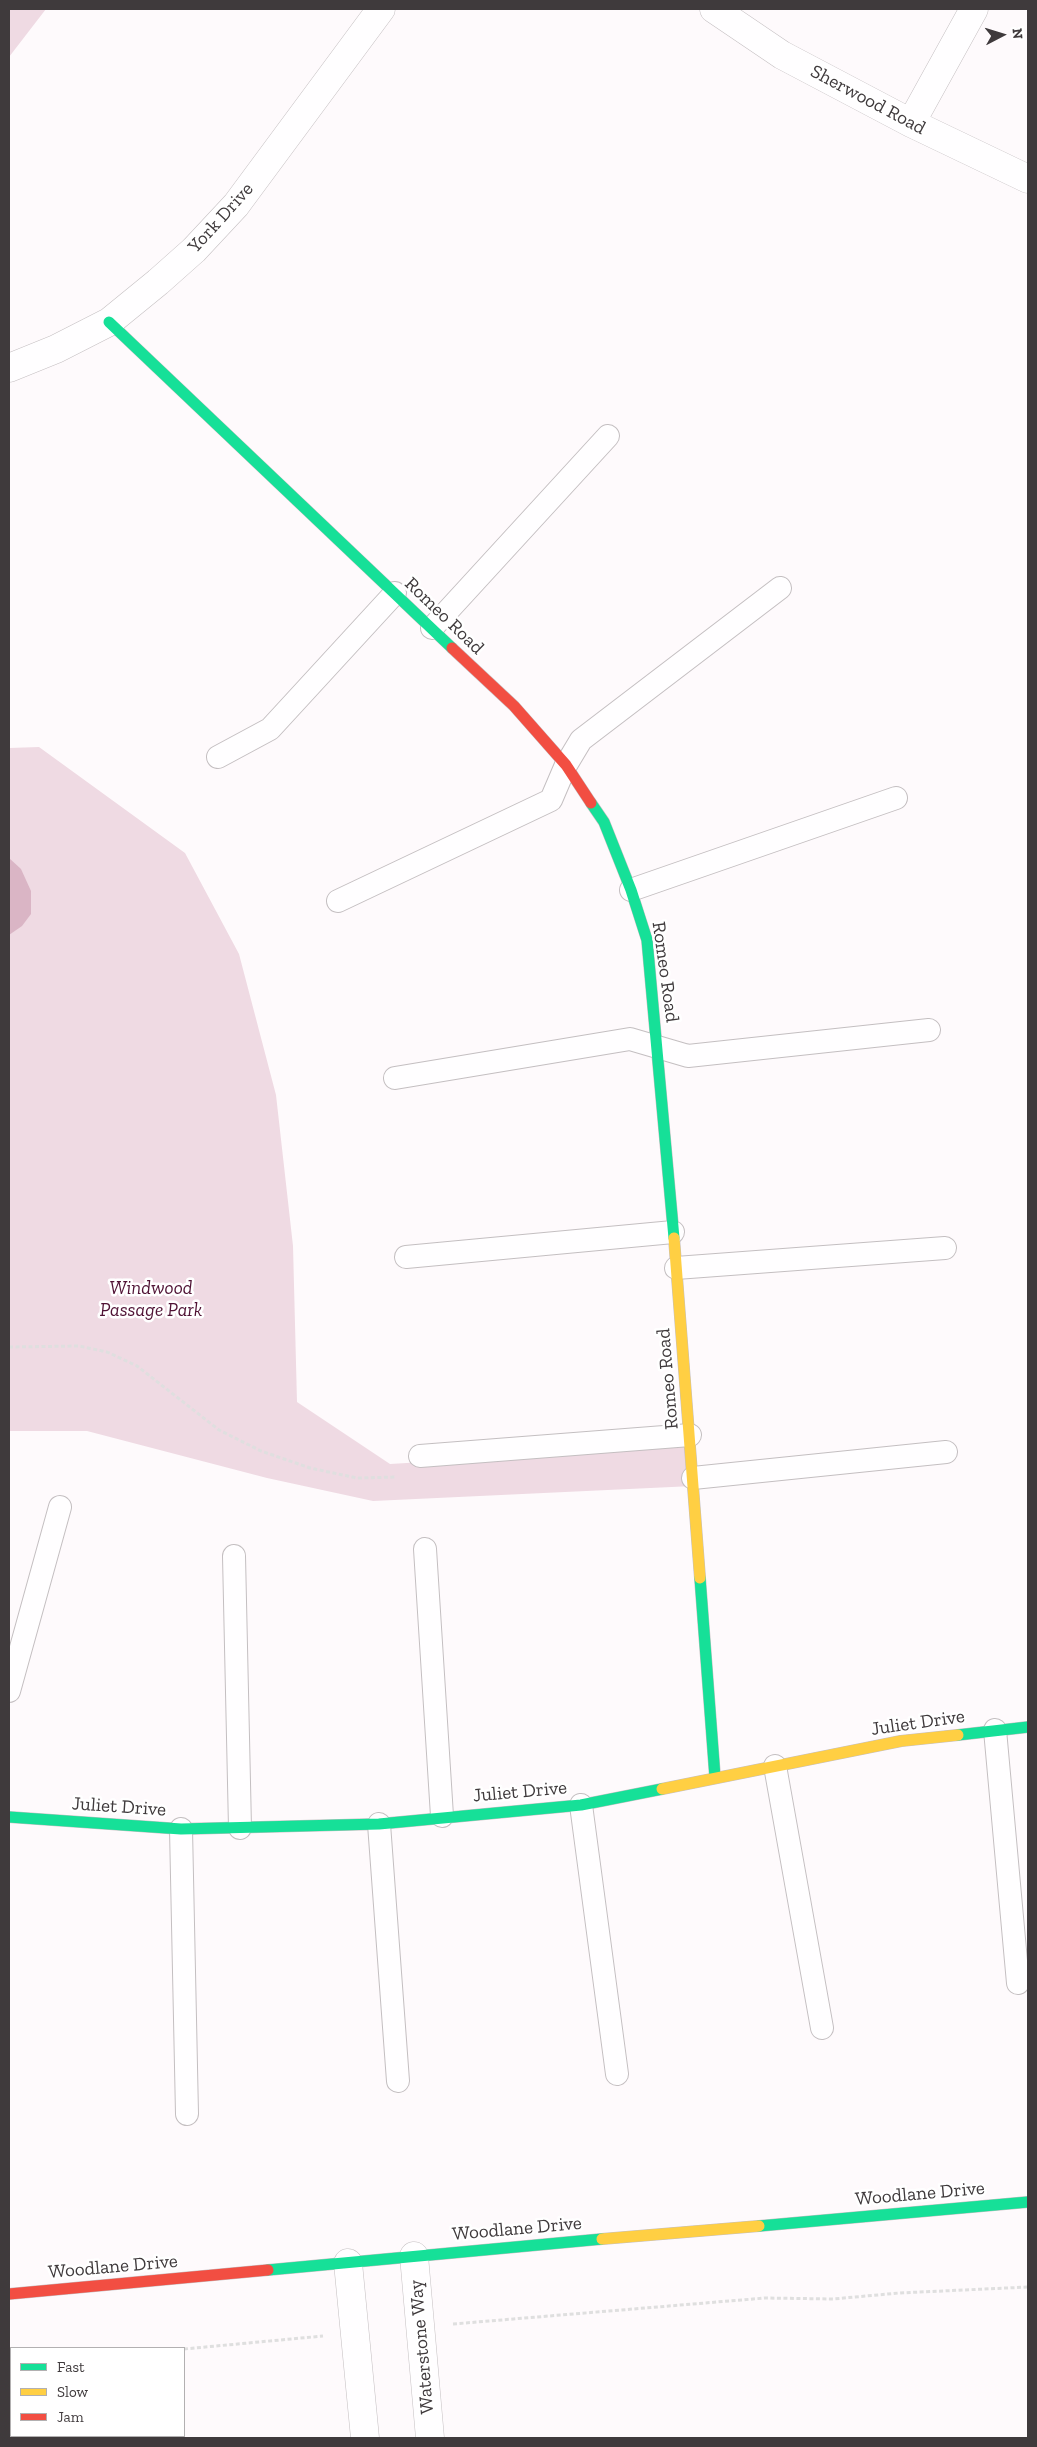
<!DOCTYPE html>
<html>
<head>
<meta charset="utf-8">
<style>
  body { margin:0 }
  #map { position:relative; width:1037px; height:2447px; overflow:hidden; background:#fefafc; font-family:"Zilla Slab",serif }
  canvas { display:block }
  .frame { position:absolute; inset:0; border:10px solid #3f3a3c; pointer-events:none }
  .legend { position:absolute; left:10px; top:2347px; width:175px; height:90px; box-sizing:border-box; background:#fff; border:1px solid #b2b0b1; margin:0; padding:6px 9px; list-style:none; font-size:15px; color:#3f3a3c }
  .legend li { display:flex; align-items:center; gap:10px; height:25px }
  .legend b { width:25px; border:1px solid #b2b0b1 }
  .north { position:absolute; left:977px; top:10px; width:50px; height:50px; -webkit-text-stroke:4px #fff; paint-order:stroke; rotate:85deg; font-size:14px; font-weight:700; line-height:20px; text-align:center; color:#3f3a3c }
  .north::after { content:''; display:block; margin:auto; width:18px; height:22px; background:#3f3a3c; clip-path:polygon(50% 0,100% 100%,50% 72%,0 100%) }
</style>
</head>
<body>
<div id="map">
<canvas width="1037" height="2447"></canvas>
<div class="frame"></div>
<ul class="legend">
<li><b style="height:6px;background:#16e098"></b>Fast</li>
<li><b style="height:6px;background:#ffcf43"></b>Slow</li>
<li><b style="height:6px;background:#f24e42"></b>Jam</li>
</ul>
<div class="north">N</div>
</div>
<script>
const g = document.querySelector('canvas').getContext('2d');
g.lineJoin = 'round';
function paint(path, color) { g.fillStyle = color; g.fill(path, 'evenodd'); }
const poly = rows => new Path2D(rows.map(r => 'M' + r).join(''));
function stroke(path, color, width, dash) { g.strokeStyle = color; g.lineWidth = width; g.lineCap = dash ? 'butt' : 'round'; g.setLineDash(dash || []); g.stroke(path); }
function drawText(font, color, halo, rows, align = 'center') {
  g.font = font + ' "Zilla Slab",serif'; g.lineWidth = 5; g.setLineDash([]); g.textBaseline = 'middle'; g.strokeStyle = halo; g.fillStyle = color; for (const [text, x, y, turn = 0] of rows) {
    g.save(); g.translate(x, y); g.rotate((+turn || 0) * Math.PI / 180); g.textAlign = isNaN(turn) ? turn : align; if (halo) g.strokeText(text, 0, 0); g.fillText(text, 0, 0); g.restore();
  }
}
const green = poly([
  [9,9,46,9,9,57],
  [39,747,185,853,239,954,276,1095,293,1246,297,1402,390,1464,690,1446,693,1486,373,1501,267,1478,87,1431,9,1431,9,748]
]);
const water = poly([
  [9,858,21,869,31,891,31,914,22,926,9,935]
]);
const path = poly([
  [9,1347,79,1346,107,1352,137,1366,219,1430,261,1451,310,1468,357,1478,396,1477],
  [453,2324,765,2298,833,2299,899,2293,1028,2287],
  [184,2349,323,2336],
  [9,2364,11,2364]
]);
const lane = poly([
  [432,628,608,436],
  [218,757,270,729,395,593],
  [631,890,896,798],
  [338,901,551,800,566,765,581,740,780,588],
  [395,1078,630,1039,688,1056,929,1030],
  [406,1257,673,1232],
  [676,1268,945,1248],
  [420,1456,690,1435],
  [693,1478,946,1452],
  [425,1549,442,1816],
  [234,1556,240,1828],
  [9,1691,60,1507],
  [995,1730,1018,1983],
  [775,1766,822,2028],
  [581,1805,617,2074],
  [379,1824,398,2081],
  [181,1829,187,2114]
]);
const street = poly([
  [714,9,782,55,911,123,1028,179],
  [911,123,974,9],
  [9,368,56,349,109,322,158,282,194,250,236,205,381,9],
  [414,2256,430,2438],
  [348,2263,365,2438]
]);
const fast = poly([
  [109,322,452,648],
  [591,803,604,822,631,890,647,940,674,1238],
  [700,1578,715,1777],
  [958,1735,1028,1727],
  [9,1817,181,1829,379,1824,581,1805,662,1789],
  [759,2226,1028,2202],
  [268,2270,602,2239]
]);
const slow = poly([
  [674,1238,700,1578],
  [662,1789,901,1741,958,1735],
  [602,2239,759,2226]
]);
const jam = poly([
  [452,648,514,706,566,765,591,803],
  [9,2294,268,2270]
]);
const streetNames = [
  ["Sherwood Road",868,100,28],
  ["York Drive",221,218,-48],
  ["Romeo Road",444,616,44],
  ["Romeo Road",665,972,82],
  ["Romeo Road",668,1379,-95],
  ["Juliet Drive",918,1723,-8],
  ["Juliet Drive",520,1792,-5],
  ["Juliet Drive",119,1807,4],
  ["Woodlane Drive",920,2194,-5],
  ["Woodlane Drive",517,2229,-5],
  ["Woodlane Drive",113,2267,-5],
  ["Waterstone Way",422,2347,-95]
];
const parkNames = [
  ["Windwood",151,1289],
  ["Passage Park",151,1311]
];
paint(green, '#efdae3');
paint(water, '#dab5c5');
stroke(lane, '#c4bfc1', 24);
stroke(street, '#c4bfc1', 29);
stroke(fast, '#c4bfc1', 12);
stroke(slow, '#c4bfc1', 12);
stroke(jam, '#c4bfc1', 12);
stroke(path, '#dfdfdf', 3, [4, 2.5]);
stroke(lane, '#fffeff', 22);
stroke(street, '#fffeff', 28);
stroke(fast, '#16e098', 11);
stroke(slow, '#ffcf43', 11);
stroke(jam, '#f24e42', 11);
drawText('19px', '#3f3a3c', '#fff', streetNames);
drawText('italic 19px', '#501335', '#fff', parkNames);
</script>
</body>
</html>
